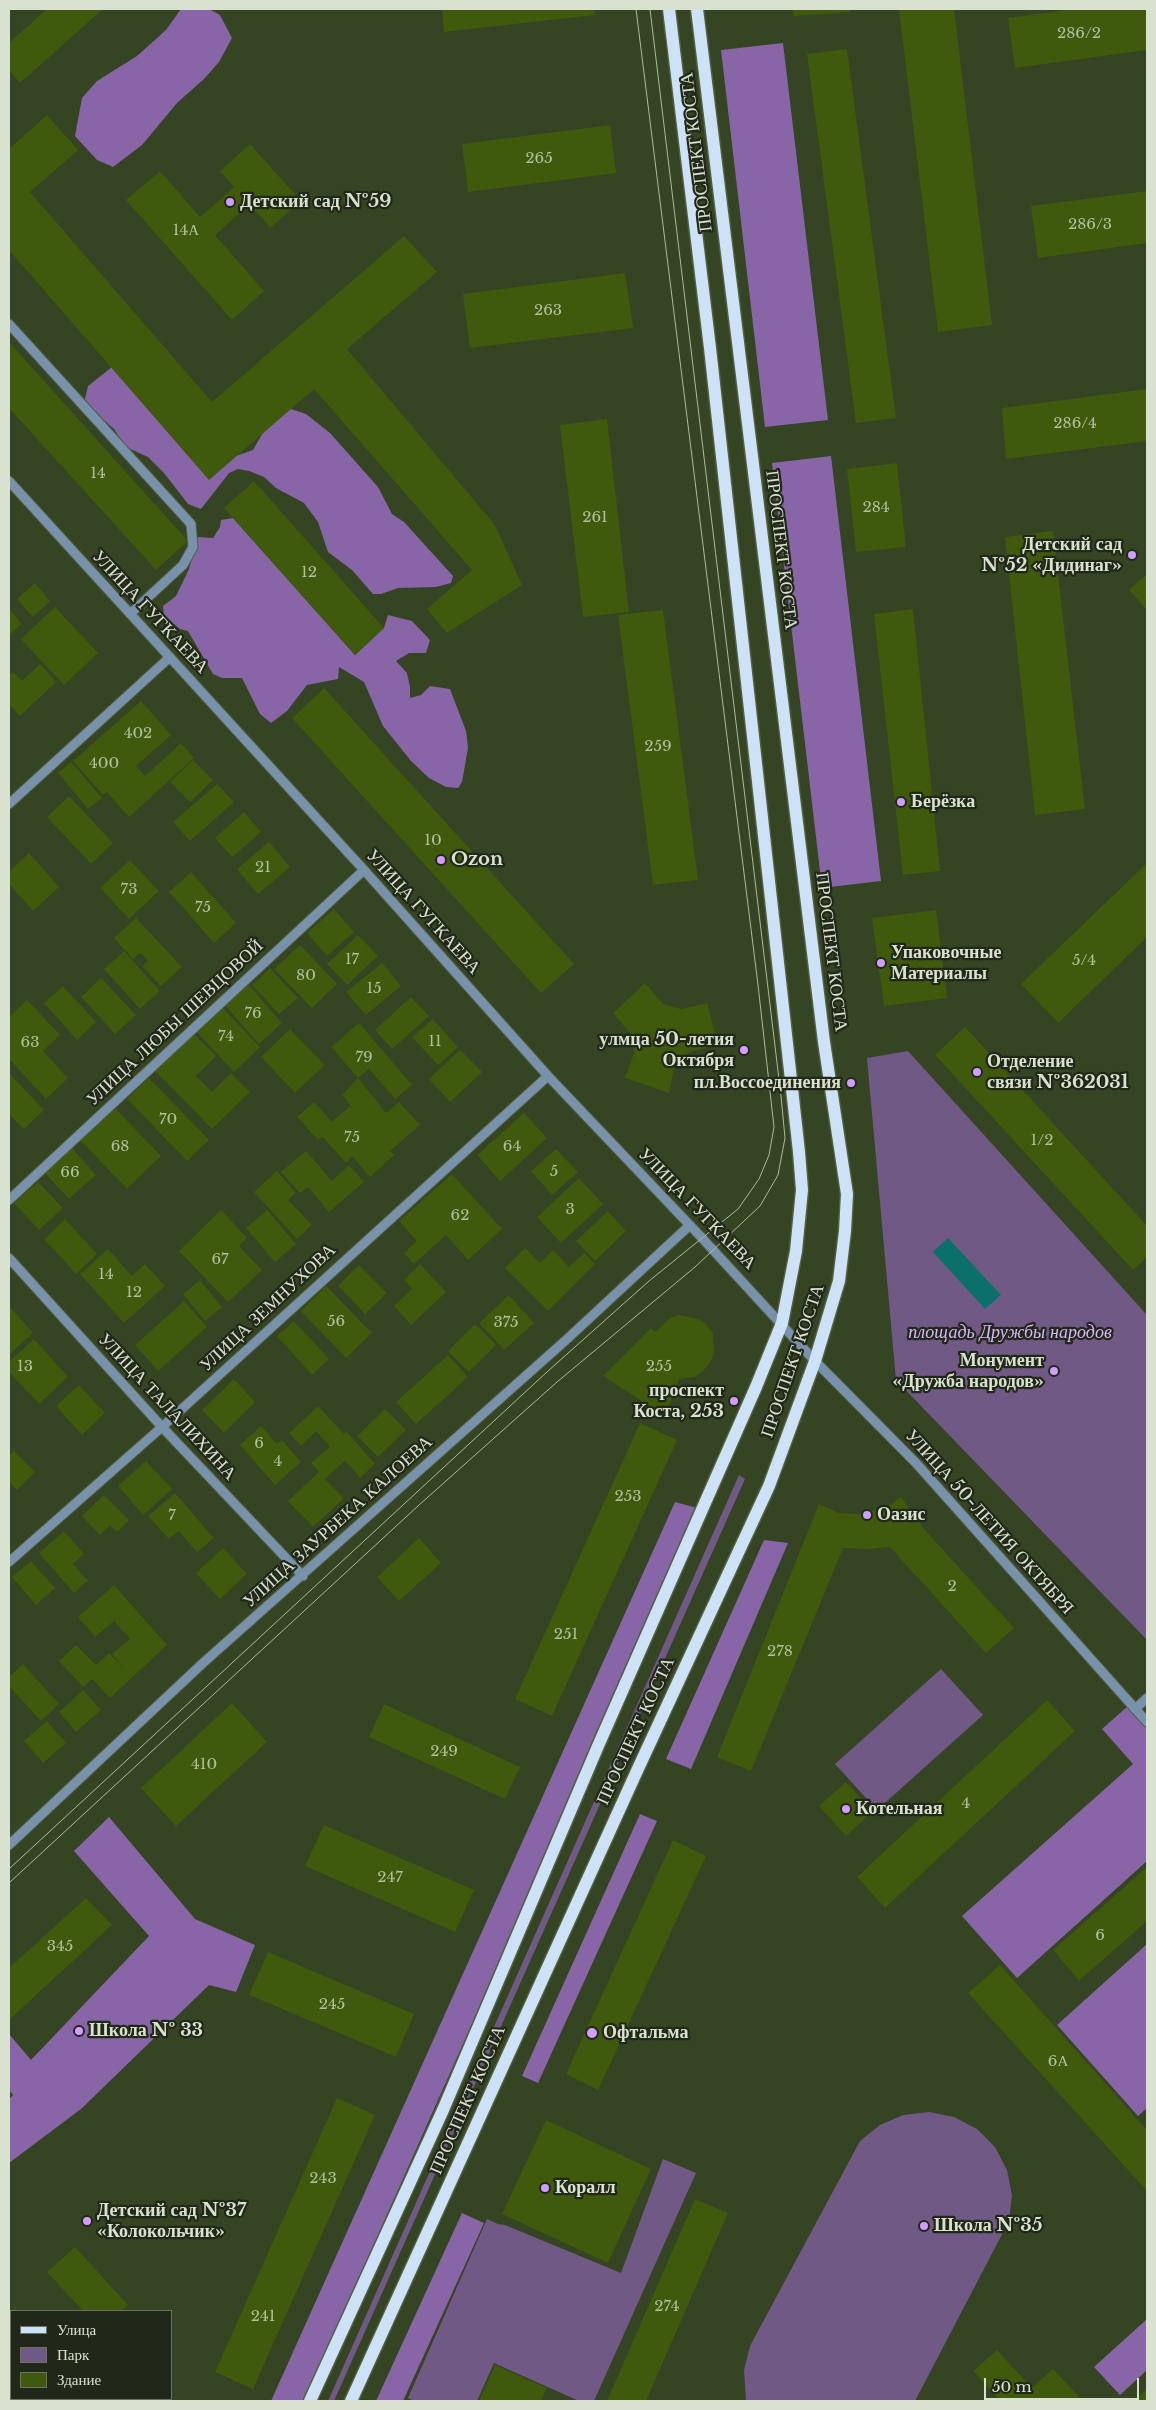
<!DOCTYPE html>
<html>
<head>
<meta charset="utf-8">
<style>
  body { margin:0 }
  #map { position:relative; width:1156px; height:2410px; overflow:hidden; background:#354422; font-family:"Libre Baskerville",serif }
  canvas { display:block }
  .frame { position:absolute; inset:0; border:10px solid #d8e2ce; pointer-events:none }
  .legend { position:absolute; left:10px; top:2310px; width:162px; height:90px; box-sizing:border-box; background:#212819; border:1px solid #6a7261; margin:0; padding:6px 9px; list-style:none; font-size:15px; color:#d8e2ce }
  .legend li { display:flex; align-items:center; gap:10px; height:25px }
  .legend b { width:25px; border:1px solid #6a7261 }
  .scale { position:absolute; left:984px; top:2378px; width:155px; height:22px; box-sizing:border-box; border:2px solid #d8e2ce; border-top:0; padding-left:6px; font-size:15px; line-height:18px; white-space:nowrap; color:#d8e2ce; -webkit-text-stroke:4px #212819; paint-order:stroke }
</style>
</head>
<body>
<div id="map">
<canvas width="1156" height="2410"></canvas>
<div class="frame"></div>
<ul class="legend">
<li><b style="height:6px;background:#cde2f6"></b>Улица</li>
<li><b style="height:14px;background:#705985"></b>Парк</li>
<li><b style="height:14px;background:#3f590d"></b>Здание</li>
</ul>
<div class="scale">50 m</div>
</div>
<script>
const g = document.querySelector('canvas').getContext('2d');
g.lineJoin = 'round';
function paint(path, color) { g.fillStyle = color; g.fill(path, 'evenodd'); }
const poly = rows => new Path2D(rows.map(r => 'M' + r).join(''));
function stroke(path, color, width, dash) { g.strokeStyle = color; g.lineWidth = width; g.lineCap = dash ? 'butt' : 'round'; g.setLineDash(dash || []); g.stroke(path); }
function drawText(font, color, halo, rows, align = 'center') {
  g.font = font + ' "Libre Baskerville",serif'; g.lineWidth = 4.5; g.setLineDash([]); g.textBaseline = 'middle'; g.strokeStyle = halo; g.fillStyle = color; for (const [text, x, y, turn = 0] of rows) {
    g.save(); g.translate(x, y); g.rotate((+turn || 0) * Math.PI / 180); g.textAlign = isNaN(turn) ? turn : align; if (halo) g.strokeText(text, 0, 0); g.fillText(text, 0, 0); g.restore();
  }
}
const green = poly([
  [908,1051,1147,1315,1147,1640,896,1380,867,1058],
  [739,1475,745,1479,334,2401,328,2401],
  [941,1669,983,1715,877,1810,835,1764],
  [929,2112,954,2117,977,2129,995,2147,1007,2170,1012,2195,1009,2221,915,2401,746,2401,744,2370,750,2346,860,2141,880,2125,903,2115],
  [663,2159,696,2173,594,2401,579,2401,494,2363,477,2401,414,2401,408,2398,487,2219,498,2224,505,2225,621,2273]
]);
const forest = poly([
  [181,9,209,9,220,15,232,38,219,62,204,79,177,103,142,145,113,167,97,160,75,136,82,98,97,81,137,56,166,30],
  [783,43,828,420,765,427,721,50],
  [122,359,219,462,253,450,269,422,291,409,306,414,330,433,378,487,392,514,404,522,453,576,451,583,436,587,398,588,381,594,373,594,352,570,328,552,318,522,304,503,276,488,264,477,249,471,238,469,229,473,201,509,188,504,164,473,148,457,126,447,114,429,84,403,88,386],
  [831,456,881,881,822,888,772,463],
  [233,518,355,655,384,628,388,615,412,621,430,640,426,653,409,653,396,661,407,673,410,687,410,698,421,695,430,686,450,689,466,731,468,748,462,782,458,788,446,787,429,778,411,761,383,726,364,682,339,667,338,679,307,685,287,711,271,723,260,714,242,678,222,678,213,674,188,631,180,629,164,616,163,606,176,596,189,569,198,537,213,538,220,527,221,520],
  [675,1502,701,1509,304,2401,271,2401],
  [764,1540,788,1543,691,1769,666,1759],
  [1128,1706,1147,1728,1147,1861,1017,1978,962,1916,1133,1764,1102,1729],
  [640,1814,657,1821,538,2083,522,2076],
  [109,1817,195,1919,255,1945,236,1992,209,1985,81,2109,9,2163,9,2099,13,2095,9,2090,9,2034,31,2060,149,1936,74,1851],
  [1147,1944,1147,2108,1138,2116,1057,2025],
  [462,2213,484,2223,403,2401,376,2401],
  [1147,2319,1147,2370,1120,2395,1094,2367]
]);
const water = poly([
  [948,1238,1001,1295,985,1309,933,1252]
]);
const building = poly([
  [47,9,103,9,20,83,9,70,9,43],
  [442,9,594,9,595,15,444,32],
  [793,9,850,9,850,12,794,16],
  [899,9,954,9,992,325,938,332],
  [1075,9,1147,9,1147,50,1015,68,1008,18],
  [847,49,896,418,856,423,807,54],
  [47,115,78,150,30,192,212,402,404,236,437,272,347,349,495,525,522,585,447,633,427,609,472,570,314,389,209,480,9,250,9,149],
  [610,125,616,173,468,192,462,144],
  [250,144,301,201,270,228,250,204,215,235,264,291,232,320,126,200,160,171,200,217,234,187,220,171],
  [1147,191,1147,243,1038,258,1031,206],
  [625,273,633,328,470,348,463,294],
  [9,342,188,541,156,570,9,408],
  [1147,389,1147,441,1006,459,1002,408],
  [607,419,629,612,583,617,560,425],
  [897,463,906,547,856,552,847,469],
  [254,481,384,628,355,655,224,508],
  [1053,531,1085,809,1035,815,1005,537],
  [1147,574,1147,610,1129,590],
  [35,583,50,601,33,617,17,599],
  [55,607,98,653,64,685,21,639],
  [9,609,22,624,9,635],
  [913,609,940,871,903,875,874,614],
  [663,610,698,880,653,885,618,615],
  [40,664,56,682,20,716,9,704,9,676,13,672,22,681],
  [324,688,574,964,541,993,292,718],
  [141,701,171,735,136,766,145,776,181,743,194,758,129,817,107,792,103,795,73,761],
  [193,760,213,780,190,802,170,782],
  [71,762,102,798,88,809,58,773],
  [217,784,234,802,190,841,173,822],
  [69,796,113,843,91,864,47,817],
  [244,812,261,832,232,857,215,838],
  [269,842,290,867,258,894,237,869],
  [29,853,59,887,33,911,9,884,9,872],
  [130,860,159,891,129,919,100,888],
  [1147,863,1147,937,1058,1023,1021,984],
  [191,872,236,923,214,943,169,892],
  [334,909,354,932,327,956,307,933],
  [936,910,947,998,884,1006,872,918],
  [136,918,182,967,161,986,142,966,148,961,140,953,133,959,114,938],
  [358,935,378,956,347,985,327,964],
  [300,945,337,984,312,1008,274,969],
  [124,951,160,991,140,1009,104,969],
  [382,963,401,986,366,1015,346,992],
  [270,968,298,998,279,1014,252,985],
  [101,978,136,1015,115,1034,81,997],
  [247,983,282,1023,259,1044,224,1004],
  [645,983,663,1004,681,1009,707,1003,718,1045,690,1052,675,1064,669,1093,625,1078,634,1053,630,1033,613,1013],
  [63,986,96,1022,77,1040,44,1003],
  [411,997,429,1016,392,1049,375,1030],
  [27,1000,60,1035,43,1051,68,1078,46,1099,9,1059,9,1017],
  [217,1002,260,1047,234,1072,191,1026],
  [433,1019,458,1047,438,1065,412,1037],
  [359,1023,412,1085,395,1099,369,1069,358,1078,331,1047],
  [965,1027,1147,1226,1147,1257,1133,1270,935,1055],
  [290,1029,325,1065,295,1093,261,1057],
  [193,1033,216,1056,196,1076,212,1092,231,1073,250,1092,212,1129,155,1071],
  [460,1050,482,1072,450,1102,429,1079],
  [9,1073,44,1110,24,1129,9,1114],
  [149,1078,209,1140,187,1161,127,1099],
  [358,1078,386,1113,399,1102,420,1125,390,1151,394,1155,370,1177,352,1156,346,1163,323,1137,318,1140,297,1117,314,1102,332,1122,350,1106,354,1110,342,1095],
  [112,1105,161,1156,127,1189,78,1138],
  [524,1113,547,1138,500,1181,477,1155],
  [72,1148,96,1175,69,1199,44,1172],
  [556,1149,578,1172,552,1195,531,1171],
  [306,1151,332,1181,349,1165,364,1182,329,1212,308,1187,300,1193,281,1172],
  [277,1171,296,1193,288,1200,312,1225,297,1239,254,1192],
  [452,1174,502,1229,468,1260,446,1235,414,1264,404,1253,417,1241,399,1221],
  [579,1178,603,1204,561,1243,537,1217],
  [38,1182,63,1208,39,1230,14,1203],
  [221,1210,247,1238,239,1246,262,1270,228,1302,179,1251],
  [267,1210,296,1244,275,1262,246,1228],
  [608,1211,626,1231,595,1261,576,1241],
  [65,1219,97,1254,76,1274,44,1239],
  [525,1248,540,1263,553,1250,569,1267,584,1253,595,1264,548,1311,505,1268],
  [108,1249,132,1276,145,1264,165,1286,124,1323,80,1274],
  [420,1264,446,1292,411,1325,394,1306,412,1289,404,1280],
  [359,1265,387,1293,365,1314,338,1286],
  [200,1280,222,1307,205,1321,183,1294],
  [326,1286,372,1333,346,1358,301,1311],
  [509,1295,534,1323,504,1350,479,1323],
  [184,1301,207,1327,158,1371,135,1345],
  [11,1308,33,1333,9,1355,9,1309],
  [679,1315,699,1319,707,1325,713,1334,714,1354,710,1363,703,1371,695,1377,679,1379,665,1416,603,1376,651,1328,655,1332,670,1318],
  [294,1321,329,1359,312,1375,277,1336],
  [475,1324,496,1345,469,1372,448,1351],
  [34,1339,68,1377,39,1404,9,1372,9,1362],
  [448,1355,468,1377,416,1424,396,1402],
  [234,1379,255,1402,224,1433,202,1410],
  [79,1385,105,1413,82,1435,56,1406],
  [318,1406,344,1434,346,1431,375,1464,360,1478,345,1461,325,1479,344,1498,313,1527,288,1501,319,1472,311,1463,330,1447,316,1431,301,1446,289,1433],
  [385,1409,406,1430,378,1457,357,1436],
  [640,1423,677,1440,552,1716,515,1699],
  [261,1426,277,1444,282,1440,301,1462,275,1485,240,1445],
  [14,1451,35,1472,17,1490,9,1482,9,1456],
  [146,1461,172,1489,143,1515,118,1486],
  [175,1493,214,1538,197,1552,179,1531,169,1539,148,1516],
  [104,1495,129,1520,117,1532,110,1525,100,1535,82,1516],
  [901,1497,924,1529,1014,1628,986,1653,890,1547,869,1549,843,1548,751,1771,717,1757,819,1504,839,1513,859,1514,886,1508],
  [64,1531,84,1554,73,1564,88,1581,74,1593,39,1553],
  [419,1538,441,1563,399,1601,377,1577],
  [223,1548,247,1574,220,1599,196,1573],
  [31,1561,55,1588,36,1605,12,1577],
  [114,1585,167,1645,110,1698,92,1679,83,1687,59,1661,76,1645,96,1665,109,1653,124,1668,112,1654,130,1639,114,1621,95,1637,78,1617],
  [23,1664,59,1704,41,1721,9,1686,9,1677],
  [83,1690,101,1710,76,1732,59,1712],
  [1047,1700,1075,1731,885,1908,857,1877],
  [232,1703,267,1742,176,1826,141,1788],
  [384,1704,520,1767,505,1799,369,1737],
  [47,1721,66,1743,43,1763,24,1741],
  [846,1782,873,1811,846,1836,819,1806],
  [324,1825,474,1890,455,1932,305,1866],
  [673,1840,706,1856,598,2090,566,2074],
  [1147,1867,1147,1921,1079,1981,1053,1950],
  [86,1898,112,1925,9,2020,9,1968],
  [268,1952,414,2014,396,2057,249,1995],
  [1000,1965,1147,2130,1147,2191,968,1993],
  [337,2098,375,2115,253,2389,215,2372],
  [546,2120,651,2169,608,2263,502,2214],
  [695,2199,728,2213,646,2401,607,2401],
  [75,2247,128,2305,121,2311,83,2311,47,2272],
  [9,2331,11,2334,11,2396,9,2393],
  [997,2350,1032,2388,1053,2369,1083,2401,1001,2401,973,2371],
  [495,2365,547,2388,541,2401,479,2401],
  [1147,2389,1147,2401,1134,2401],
  [14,2399,64,2399,61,2401,16,2401]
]);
const minor = poly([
  [9,324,191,524,193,547,183,565,130,614],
  [9,481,364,870,548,1076,702,1238,815,1361,916,1463,1147,1722],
  [9,804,170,657],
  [9,1200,364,870],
  [9,1258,162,1427,303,1576],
  [9,1562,162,1427,548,1076],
  [1135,1709,1147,1698],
  [9,1845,203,1663,566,1340,690,1225]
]);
const major = poly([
  [310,2401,443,2110,598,1746,756,1387,782,1323,796,1251,802,1190,799,1152,710,348,669,9],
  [351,2401,636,1773,769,1486,815,1361,839,1281,845,1231,847,1194,824,1042,697,9]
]);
const tram = poly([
  [9,1869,548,1371,649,1281,738,1209,759,1179,769,1155,774,1127,758,985,636,9],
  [9,1883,419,1505,557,1382,695,1267,760,1206,778,1175,785,1138,781,1096,650,9]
]);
const markers = [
  [230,202,5,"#d19dfe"],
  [1132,555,5,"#d19dfe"],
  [901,802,5,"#d19dfe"],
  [441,860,5,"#d19dfe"],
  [881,963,5,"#d19dfe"],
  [744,1050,5,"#d19dfe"],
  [977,1072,5,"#d19dfe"],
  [851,1083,5,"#d19dfe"],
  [1054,1371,5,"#d19dfe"],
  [734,1401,5,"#d19dfe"],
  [867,1515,5,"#d19dfe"],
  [846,1809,5,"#d19dfe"],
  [79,2031,5,"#d19dfe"],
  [592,2033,6,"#d19dfe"],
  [545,2188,5,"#d19dfe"],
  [87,2221,5,"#d19dfe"],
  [924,2226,5,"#d19dfe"]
];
const numberNames = [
  ["286/2",1079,34],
  ["265",539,159],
  ["286/3",1090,225],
  ["14А",186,231],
  ["263",548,311],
  ["286/4",1075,424],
  ["14",98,474],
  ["284",876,508],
  ["261",595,518],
  ["12",309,573],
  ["402",138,734],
  ["259",658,747],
  ["400",104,764],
  ["10",433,841],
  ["21",263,868],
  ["73",129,890],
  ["75",203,908],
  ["17",352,960],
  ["5/4",1084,961],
  ["80",306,976],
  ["15",374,989],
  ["76",253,1014],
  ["74",226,1037],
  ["11",435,1042],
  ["63",30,1043],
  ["79",364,1058],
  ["70",168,1120],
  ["75",352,1138],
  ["1/2",1042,1141],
  ["68",120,1147],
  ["64",512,1147],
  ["5",554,1172],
  ["66",70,1173],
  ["3",570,1210],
  ["62",460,1216],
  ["67",220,1260],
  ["14",106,1275],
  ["12",134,1293],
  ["56",336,1322],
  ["375",506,1323],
  ["13",25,1367],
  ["255",659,1367],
  ["6",259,1444],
  ["4",278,1462],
  ["253",628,1497],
  ["7",172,1516],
  ["2",952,1587],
  ["251",566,1635],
  ["278",780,1652],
  ["249",444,1752],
  ["410",204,1765],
  ["4",966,1804],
  ["247",390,1878],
  ["6",1100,1936],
  ["345",60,1947],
  ["245",332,2005],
  ["6А",1058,2062],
  ["243",323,2179],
  ["274",667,2307],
  ["241",263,2317]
];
const streetNames = [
  ["ПРОСПЕКТ КОСТА",697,152,-97],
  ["ПРОСПЕКТ КОСТА",781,550,83],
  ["УЛИЦА ГУГКАЕВА",150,612,47],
  ["УЛИЦА ГУГКАЕВА",423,912,48],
  ["ПРОСПЕКТ КОСТА",831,952,83],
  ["УЛИЦА ЛЮБЫ ШЕВЦОВОЙ",175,1023,-43],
  ["УЛИЦА ГУГКАЕВА",697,1209,46],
  ["УЛИЦА ЗЕМНУХОВА",268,1308,-43],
  ["ПРОСПЕКТ КОСТА",793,1361,-71],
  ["УЛИЦА ТАЛАЛИХИНА",167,1407,47],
  ["УЛИЦА ЗАУРБЕКА КАЛОЕВА",338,1522,-42],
  ["УЛИЦА 50-ЛЕТИЯ ОКТЯБРЯ",989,1522,48],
  ["ПРОСПЕКТ КОСТА",636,1731,-65],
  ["ПРОСПЕКТ КОСТА",468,2100,-66]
];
const poiNames = [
  ["Детский сад №59",240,202],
  ["Детский сад",1122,545,"right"],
  ["№52 «Дидинаг»",1122,566,"right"],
  ["Берёзка",911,802],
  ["Ozon",451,860],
  ["Упаковочные",891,953],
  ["Материалы",891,974],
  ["улмца 50-летия",734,1040,"right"],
  ["Октября",734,1061,"right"],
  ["Отделение",987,1062],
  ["связи №362031",987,1083],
  ["пл.Воссоединения",841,1083,"right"],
  ["Монумент",1044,1361,"right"],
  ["«Дружба народов»",1044,1382,"right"],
  ["проспект",724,1391,"right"],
  ["Коста, 253",724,1412,"right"],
  ["Оазис",877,1515],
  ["Котельная",856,1809],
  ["Школа № 33",89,2031],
  ["Офтальма",603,2033],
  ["Коралл",555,2188],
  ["Детский сад №37",97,2211],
  ["«Колокольчик»",97,2232],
  ["Школа №35",934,2226]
];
const parkNames = [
  ["площадь Дружбы народов",1010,1333]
];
paint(green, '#705985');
paint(forest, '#8865a6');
paint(water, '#0a7069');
paint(building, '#3f590d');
stroke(minor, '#526041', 11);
stroke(major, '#526041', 15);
stroke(minor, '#7992ab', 9);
stroke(major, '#cde2f6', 12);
stroke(tram, '#adb9a1', 1);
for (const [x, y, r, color] of markers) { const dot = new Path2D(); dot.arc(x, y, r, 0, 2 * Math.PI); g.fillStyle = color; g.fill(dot); stroke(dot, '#212819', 2); }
drawText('15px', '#b2c09e', null, numberNames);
drawText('18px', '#d8e2ce', '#212819', streetNames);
drawText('bold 18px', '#d8e2ce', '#212819', poiNames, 'left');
drawText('italic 18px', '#dab5fd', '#212819', parkNames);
</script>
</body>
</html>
